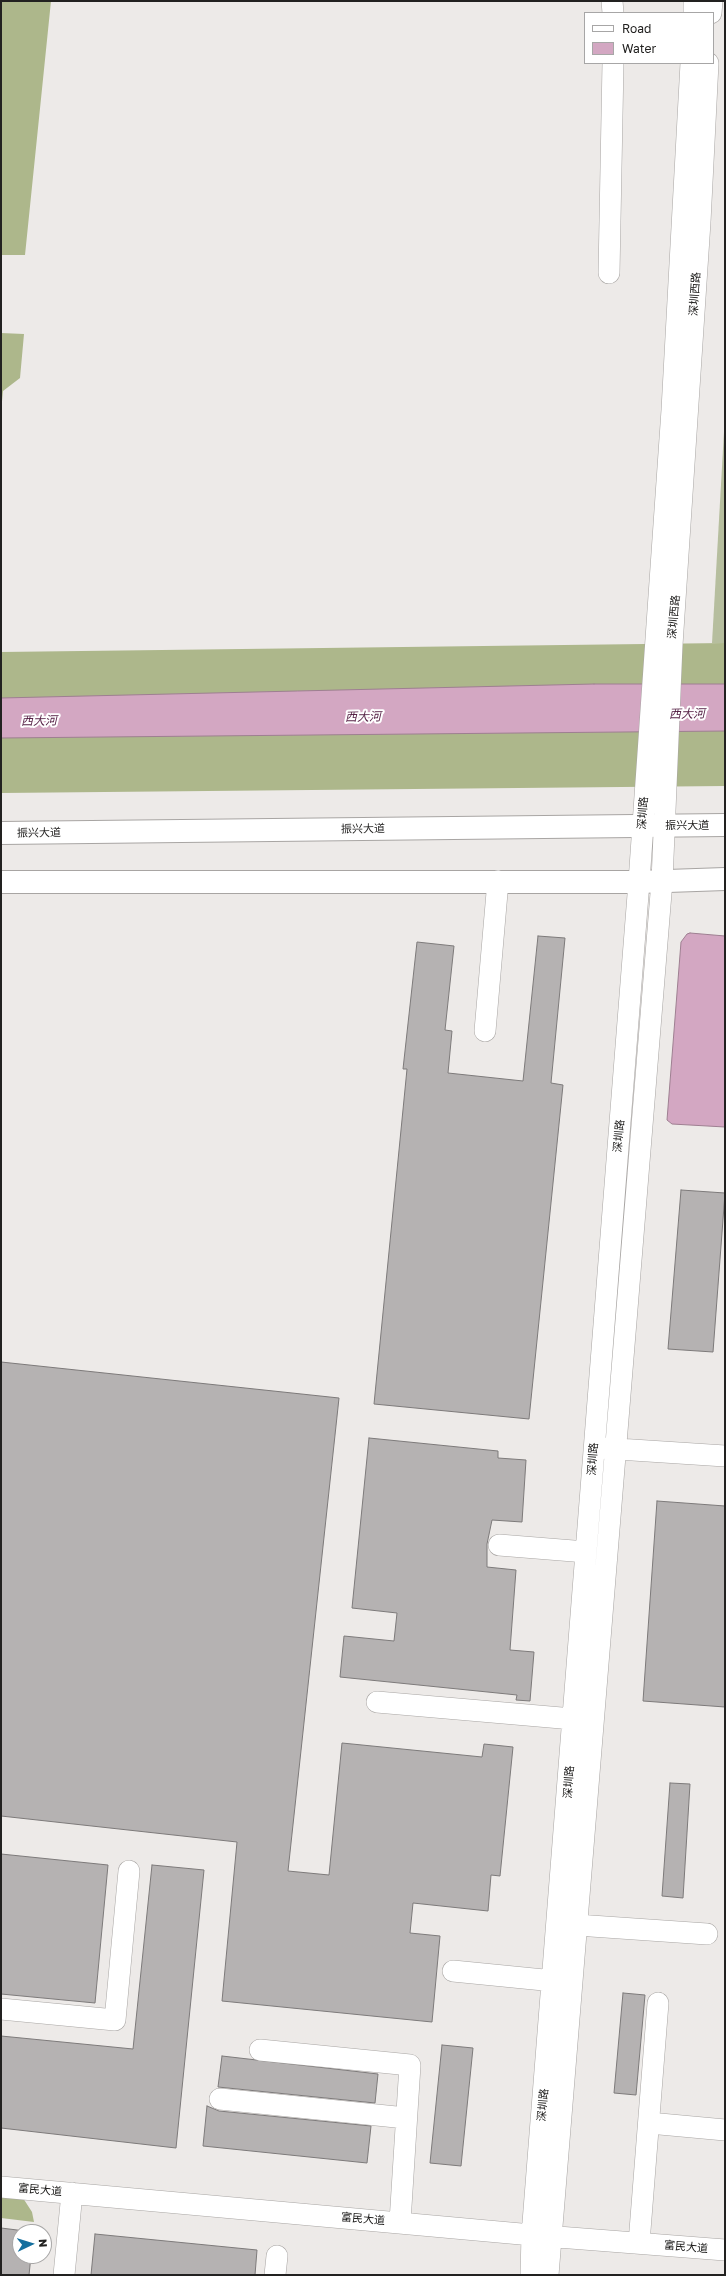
<!DOCTYPE html>
<html>
<head>
<meta charset="utf-8">
<style>
  body { margin:0 }
  #map { position:relative; width:726px; height:2276px; overflow:hidden; background:#edeae8; font-family:"Golos Text",sans-serif }
  canvas { display:block }
  .frame { position:absolute; inset:0; border:2px solid #222120; pointer-events:none }
  .legend { position:absolute; left:584px; top:12px; width:130px; height:52px; box-sizing:border-box; background:#fff; border:1px solid #a7a6a6; margin:0; padding:5px 7px; list-style:none; font-size:12px; color:#222120 }
  .legend li { display:flex; align-items:center; gap:8px; height:20px }
  .legend b { width:20px; border:1px solid #a7a6a6 }
  .north { position:absolute; left:12px; top:2224px; width:40px; height:40px; box-sizing:border-box; background:#fff; border:1px solid #a7a6a6; border-radius:50%; rotate:86deg; font-size:11px; font-weight:700; line-height:16px; text-align:center; color:#222120 }
  .north::after { content:''; display:block; margin:auto; width:14px; height:18px; background:#146f9e; clip-path:polygon(50% 0,100% 100%,50% 72%,0 100%) }
</style>
</head>
<body>
<div id="map">
<canvas width="726" height="2276"></canvas>
<div class="frame"></div>
<ul class="legend">
<li><b style="height:5px;background:#fff"></b>Road</li>
<li><b style="height:11px;background:#d3a7c2"></b>Water</li>
</ul>
<div class="north">N</div>
</div>
<script>
const g = document.querySelector('canvas').getContext('2d');
g.lineJoin = 'round';
function paint(path, color) { g.fillStyle = color; g.fill(path, 'evenodd'); }
const poly = rows => new Path2D(rows.map(r => 'M' + r).join(''));
function stroke(path, color, width, dash) { g.strokeStyle = color; g.lineWidth = width; g.lineCap = dash ? 'butt' : 'round'; g.setLineDash(dash || []); g.stroke(path); }
function drawText(font, color, halo, rows, align = 'center') {
  g.font = font + ' "Golos Text","Noto Sans SC",sans-serif'; g.lineWidth = 4; g.setLineDash([]); g.textBaseline = 'middle'; g.strokeStyle = halo; g.fillStyle = color; for (const [text, x, y, turn = 0] of rows) {
    g.save(); g.translate(x, y); g.rotate((+turn || 0) * Math.PI / 180); g.textAlign = isNaN(turn) ? turn : align; if (halo) g.strokeText(text, 0, 0); g.fillText(text, 0, 0); g.restore();
  }
}
const green = poly([
  [725,414,725,643,712,643]
]);
const forest = poly([
  [1,1,51,1,25,255,1,255],
  [1,333,24,334,20,378,3,391,1,412],
  [725,643,725,786,1,793,1,652],
  [1,2196,23,2198,32,2212,34,2222,1,2218]
]);
const water = poly([
  [594,684,725,684,725,731,1,738,1,698,594,684],
  [690,933,725,936,725,1127,672,1124,667,1120,681,942,687,934,690,933]
]);
const building = poly([
  [538,936,565,938,551,1083,563,1085,529,1419,374,1404,407,1069,403,1069,417,942,454,946,445,1030,452,1031,448,1073,523,1081,538,936],
  [681,1190,725,1193,713,1352,668,1349,681,1190],
  [1,1362,339,1398,288,1871,329,1875,342,1743,482,1757,484,1744,513,1747,500,1876,491,1875,488,1911,413,1903,410,1933,440,1936,432,2022,222,2001,237,1842,1,1816,1,1362],
  [369,1438,498,1451,498,1458,526,1460,522,1522,492,1520,487,1544,487,1567,516,1570,510,1650,534,1652,530,1701,516,1700,517,1695,340,1677,344,1636,394,1641,397,1613,352,1608,369,1438],
  [657,1501,725,1506,725,1707,643,1701,657,1501],
  [670,1783,690,1784,683,1898,662,1896,670,1783],
  [1,1854,108,1865,95,2003,1,1994,1,1854],
  [152,1865,204,1870,176,2148,1,2128,1,2036,133,2049,152,1865],
  [623,1993,645,1995,636,2095,614,2093,623,1993],
  [442,2045,473,2048,461,2166,430,2163,442,2045],
  [222,2056,378,2074,375,2103,218,2087,222,2056],
  [207,2106,219,2111,371,2126,367,2163,203,2146,207,2106],
  [1,2228,33,2232,20,2232,20,2256,31,2256,29,2275,1,2275,1,2228],
  [95,2234,257,2250,255,2275,91,2275,95,2234]
]);
const minor = poly([
  [612,1,613,13],
  [694,13,694,1],
  [711,13,712,1],
  [609,273,613,63],
  [657,644,672,645,700,222,708,63],
  [485,1031,498,881],
  [602,1448,725,1456],
  [499,1545,586,1552],
  [377,1702,573,1719],
  [562,1924,707,1934],
  [453,1971,554,1981],
  [1,2009,115,2020,129,1871],
  [260,2050,410,2065,400,2222],
  [220,2099,406,2118],
  [649,2123,725,2130],
  [1,2187,532,2235,725,2250],
  [639,2243,658,2003],
  [64,2275,72,2193],
  [275,2275,277,2256],
  [531,2275,532,2235,639,882,672,410,691,63],
  [548,2275,662,881,672,645]
]);
const major = poly([
  [1,833,725,825],
  [1,882,639,882,725,879]
]);
const streetNames = [
  ["深圳西路",695,294,-86],
  ["深圳西路",674,617,-85],
  ["深圳路",643,813,-86],
  ["振兴大道",687,826],
  ["振兴大道",363,829,-1],
  ["振兴大道",39,833,-1],
  ["深圳路",619,1136,-85],
  ["深圳路",593,1459,-86],
  ["深圳路",569,1782,-86],
  ["深圳路",543,2105,-85],
  ["富民大道",40,2190,5],
  ["富民大道",363,2219,5],
  ["富民大道",686,2247,5]
];
const waterNames = [
  ["西大河",687,714,-1],
  ["西大河",363,717,-1],
  ["西大河",39,721,-1]
];
paint(green, '#b6be9e');
paint(forest, '#adb78b');
paint(water, '#d3a7c2');
stroke(water, '#9e7f91', 1);
paint(building, '#b5b2b2');
stroke(building, '#7d7a7a', 1);
stroke(minor, '#a8a5a3', 22);
stroke(major, '#a8a5a3', 24);
stroke(minor, '#fff', 21);
stroke(major, '#fff', 22);
drawText('11px', '#222120', '#fff', streetNames);
drawText('italic 12px', '#511c41', '#fff', waterNames);
</script>
</body>
</html>
